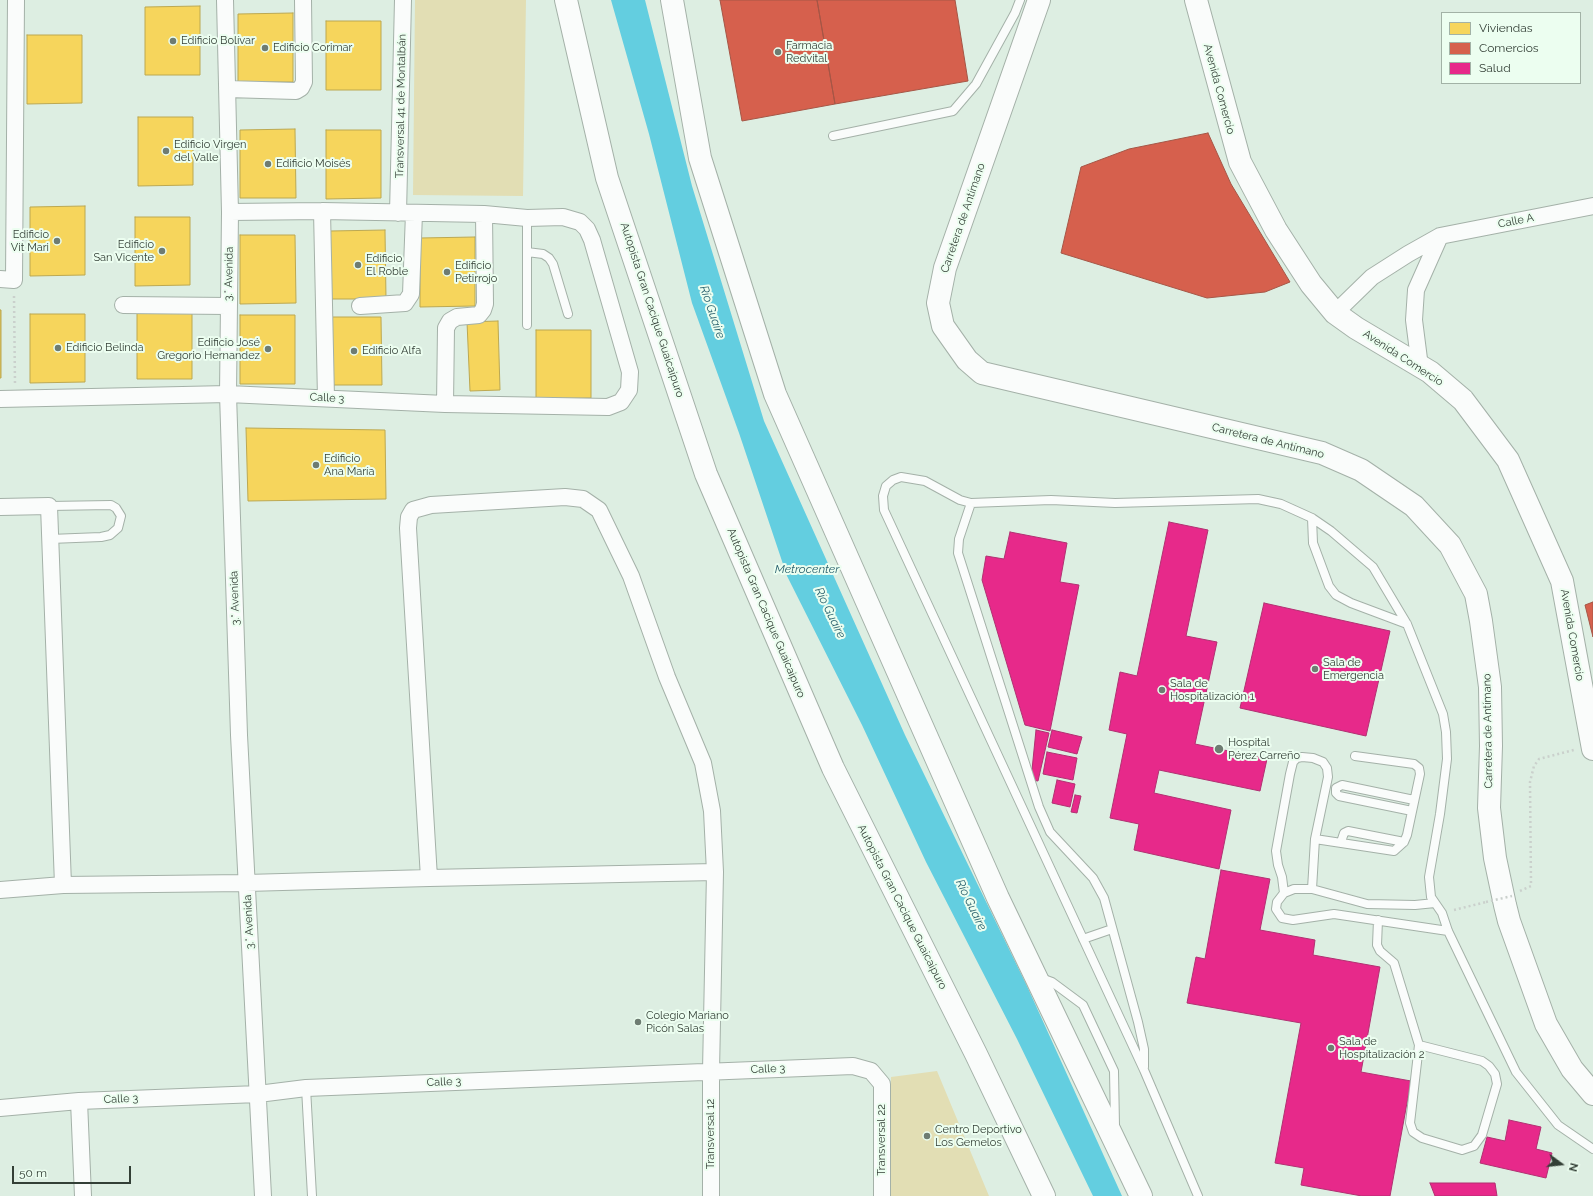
<!DOCTYPE html>
<html>
<head>
<meta charset="utf-8">
<style>
  body { margin:0 }
  #map { position:relative; width:1593px; height:1196px; overflow:hidden; background:#ddeee2; font-family:Raleway,sans-serif }
  canvas { display:block }
  .legend { position:absolute; left:1441px; top:12px; width:140px; height:72px; box-sizing:border-box; background:#ecfef0; border:1px solid #a2b2a6; margin:0; padding:5px 7px; list-style:none; font-size:12px; color:#333f36 }
  .legend li { display:flex; align-items:center; gap:8px; height:20px }
  .legend b { width:20px; border:1px solid #a2b2a6 }
  .north { position:absolute; left:1541px; top:1144px; width:40px; height:40px; -webkit-text-stroke:3px #ecfef0; paint-order:stroke; rotate:105deg; font-size:11px; font-weight:700; line-height:16px; text-align:center; color:#333f36 }
  .north::after { content:''; display:block; margin:auto; width:14px; height:18px; background:#333f36; clip-path:polygon(50% 0,100% 100%,50% 72%,0 100%) }
  .scale { position:absolute; left:12px; top:1166px; width:119px; height:18px; box-sizing:border-box; border:2px solid #333f36; border-top:0; padding-left:5px; font-size:12px; line-height:14px; white-space:nowrap; color:#333f36; -webkit-text-stroke:3px #ecfef0; paint-order:stroke }
</style>
</head>
<body>
<div id="map">
<canvas width="1593" height="1196"></canvas>
<ul class="legend">
<li><b style="height:11px;background:#f6d55c"></b>Viviendas</li>
<li><b style="height:11px;background:#d6604d"></b>Comercios</li>
<li><b style="height:11px;background:#e7298a"></b>Salud</li>
</ul>
<div class="north">N</div>
<div class="scale">50 m</div>
</div>
<script>
const g = document.querySelector('canvas').getContext('2d');
g.lineJoin = 'round';
function paint(path, color) { g.fillStyle = color; g.fill(path, 'evenodd'); }
const poly = rows => new Path2D(rows.map(r => 'M' + r).join(''));
function stroke(path, color, width, dash) { g.strokeStyle = color; g.lineWidth = width; g.lineCap = dash ? 'butt' : 'round'; g.setLineDash(dash || []); g.stroke(path); }
function drawText(font, color, halo, rows, align = 'center') {
  g.font = font + ' Raleway,sans-serif'; g.lineWidth = 4; g.setLineDash([]); g.textBaseline = 'middle'; g.strokeStyle = halo; g.fillStyle = color; for (const [text, x, y, turn = 0] of rows) {
    g.save(); g.translate(x, y); g.rotate((+turn || 0) * Math.PI / 180); g.textAlign = isNaN(turn) ? turn : align; if (halo) g.strokeText(text, 0, 0); g.fillText(text, 0, 0); g.restore();
  }
}
const green = poly([
  [415,0,526,0,523,196,413,195],
  [937,1071,989,1196,889,1196,891,1077]
]);
const water = poly([
  [611,0,645,0,692,186,764,421,905,735,1027,986,1122,1196,1093,1196,1017,1039,926,862,862,725,787,576,739,433,692,303,649,134]
]);
const homes = poly([
  [200,6,200,75,145,75,145,7,200,6],
  [293,13,293,82,238,82,238,14,293,13],
  [326,21,381,21,381,90,326,90,326,21],
  [27,35,82,35,82,103,27,104,27,35],
  [138,117,193,117,193,185,138,186,138,117],
  [295,129,296,198,240,198,240,130,295,129],
  [326,130,381,130,381,198,326,199,326,130],
  [85,206,85,275,30,276,30,207,85,206],
  [135,217,190,217,190,285,135,286,135,217],
  [385,230,386,299,330,299,330,231,385,230],
  [240,235,295,235,296,303,240,304,240,235],
  [475,237,475,306,420,307,420,238,475,237],
  [0,310,1,310,1,378,0,378,0,310],
  [137,310,192,310,192,379,137,379,137,310],
  [30,314,85,314,85,382,30,383,30,314],
  [240,315,295,315,295,384,240,384,240,315],
  [326,317,381,317,382,385,326,385,326,317],
  [498,321,500,390,470,391,467,322,498,321],
  [536,330,591,330,591,398,536,399,536,330],
  [246,428,385,430,386,499,248,501,246,428]
]);
const shops = poly([
  [720,0,817,0,835,104,742,121,720,0],
  [817,0,955,0,968,81,835,104,817,0],
  [1208,133,1231,184,1290,282,1265,292,1207,298,1061,253,1081,167,1129,149,1208,133],
  [1593,602,1593,637,1585,605,1593,602]
]);
const health = poly([
  [1169,522,1208,530,1186,636,1217,642,1195,744,1267,759,1260,791,1159,770,1154,793,1231,810,1219,869,1134,850,1139,824,1110,818,1127,734,1109,730,1120,672,1137,676,1169,522],
  [1010,532,1067,543,1060,582,1079,585,1050,731,1025,725,982,580,986,556,1004,559,1010,532],
  [1264,603,1390,631,1366,736,1240,708,1264,603],
  [1036,730,1049,733,1038,781,1031,780,1036,730],
  [1052,730,1082,737,1077,754,1048,747,1052,730],
  [1047,752,1077,758,1073,780,1043,774,1047,752],
  [1057,780,1075,784,1070,807,1052,803,1057,780],
  [1075,795,1081,796,1077,813,1071,812,1075,795],
  [1221,870,1270,879,1260,930,1315,940,1313,955,1380,967,1361,1072,1411,1081,1390,1196,1362,1196,1301,1185,1304,1168,1275,1163,1301,1023,1187,1003,1196,957,1205,959,1221,870],
  [1509,1120,1541,1127,1536,1149,1552,1153,1546,1178,1480,1163,1487,1137,1505,1141,1509,1120],
  [1430,1183,1495,1183,1497,1196,1435,1196,1430,1183]
]);
const path = poly([
  [14,296,15,385],
  [1520,891,1531,886,1530,782,1534,766,1539,759,1574,750],
  [1454,910,1486,902]
]);
const service = poly([
  [833,136,953,111,976,84,1015,13,1020,0],
  [527,252,543,254,549,258,553,264,568,314],
  [527,325,527,218],
  [971,503,959,539,958,553,1039,807,1050,832,1093,878,1104,898,1138,1022,1144,1049,1144,1067],
  [49,506,111,505,116,508,121,516,118,528,110,535,101,537,50,539],
  [1312,518,1313,543,1329,586,1336,595,1351,603,1407,624],
  [1412,811,1339,796,1336,793,1336,788,1342,785,1414,800],
  [1315,839,1394,851,1404,842,1407,835,1420,774,1419,768,1414,764,1355,756],
  [1341,842,1344,833,1348,831,1404,842],
  [1284,893,1282,877,1278,865,1276,851,1290,774,1293,762,1297,758,1302,757,1313,758,1323,762,1327,768,1328,777,1315,839,1312,889],
  [1435,903,1415,905,1367,904,1312,889,1294,889,1284,893,1277,902,1276,909,1282,918,1293,920,1334,914,1448,931],
  [1378,920,1377,945,1380,951,1394,963,1419,1045,1410,1123,1413,1132,1422,1138,1462,1150,1474,1146,1482,1135,1497,1084,1495,1074,1489,1066,1482,1061,1419,1045],
  [1083,939,1112,929],
  [1041,978,1052,982,1083,1005,1114,1071,1115,1126],
  [306,1088,312,1196],
  [1198,1196,1144,1070,884,510,883,496,886,486,893,480,901,477,925,481,960,500,971,503,1051,500,1115,503,1258,499,1281,504,1312,518,1331,531,1373,567,1407,624,1443,714,1446,732,1447,759,1440,814,1429,877,1431,897,1442,913,1448,931,1516,1072,1558,1125,1593,1149]
]);
const minor = poly([
  [225,0,230,212,228,394,239,735,263,1196],
  [227,89,296,91,301,88,304,82,303,0],
  [322,211,326,398],
  [398,213,403,0],
  [0,279,14,280,16,0],
  [123,305,228,306],
  [360,306,405,303,411,294,414,213],
  [1335,313,1372,277,1408,254,1440,236,1593,206],
  [1420,367,1414,320,1416,290,1440,236],
  [0,399,228,394,445,404,608,407,621,402,629,390,630,372,592,240,587,229,580,222,563,217,527,218,484,214,322,211,230,212],
  [445,404,446,328,450,321,457,317,479,315,483,310,485,304,484,214],
  [0,507,49,506,63,885],
  [429,878,408,528,409,517,413,510,431,505,565,497,583,499,599,510,631,576,667,677,703,763,712,811,715,872,711,1071,711,1196],
  [0,890,63,885,246,883,429,878,715,872],
  [79,1101,83,1196],
  [0,1108,79,1101,258,1094,306,1088,853,1066,871,1071,882,1084,882,1196]
]);
const secondary = poly([
  [1039,0,945,268,938,303,943,326,967,360,982,373,1322,453,1361,470,1414,506,1450,545,1476,594,1481,621,1490,687,1491,746,1489,808,1495,858,1505,905,1509,921,1546,1024,1572,1069,1593,1094],
  [1196,0,1240,162,1276,230,1311,284,1335,313,1356,328,1430,372,1463,400,1508,460,1562,581,1593,749]
]);
const motorway = poly([
  [566,0,607,178,706,474,833,768,976,1054,1044,1196],
  [672,0,700,158,775,394,998,898,1141,1196]
]);
const pathBridge = poly([
  [1486,902,1512,896]
]);
const markers = [
  [173,41,4,"#6e7c72"],
  [265,48,4,"#6e7c72"],
  [778,52,4,"#6e7c72"],
  [166,151,4,"#6e7c72"],
  [268,164,4,"#6e7c72"],
  [57,241,4,"#6e7c72"],
  [162,251,4,"#6e7c72"],
  [358,265,4,"#6e7c72"],
  [447,272,4,"#6e7c72"],
  [58,348,4,"#6e7c72"],
  [268,349,4,"#6e7c72"],
  [354,351,4,"#6e7c72"],
  [316,465,4,"#6e7c72"],
  [1315,669,4,"#6e7c72"],
  [1162,690,4,"#6e7c72"],
  [1219,749,5,"#6e7c72"],
  [638,1022,4,"#6e7c72"],
  [1331,1048,4,"#6e7c72"],
  [927,1136,4,"#6e7c72"]
];
const poiNames = [
  ["Edificio Bolívar",181,41],
  ["Farmacia",786,46],
  ["Redvital",786,59],
  ["Edificio Corimar",273,48],
  ["Edificio Virgen",174,145],
  ["del Valle",174,158],
  ["Edificio Moisés",276,164],
  ["Edificio",49,235,"right"],
  ["Vit Mari",49,248,"right"],
  ["Edificio",154,245,"right"],
  ["San Vicente",154,258,"right"],
  ["Edificio",366,259],
  ["El Roble",366,272],
  ["Edificio",455,266],
  ["Petirrojo",455,279],
  ["Edificio José",260,343,"right"],
  ["Gregorio Hernandez",260,356,"right"],
  ["Edificio Belinda",66,348],
  ["Edificio Alfa",362,351],
  ["Edificio",324,459],
  ["Ana María",324,472],
  ["Sala de",1323,663],
  ["Emergencia",1323,676],
  ["Sala de",1170,684],
  ["Hospitalización 1",1170,697],
  ["Hospital",1228,743],
  ["Pérez Carreño",1228,756],
  ["Colegio Mariano",646,1016],
  ["Picón Salas",646,1029],
  ["Sala de",1339,1042],
  ["Hospitalización 2",1339,1055],
  ["Centro Deportivo",935,1130],
  ["Los Gemelos",935,1143]
];
const streetNames = [
  ["Avenida Comercio",1219,89,75],
  ["Transversal 41 de Montalbán",401,106,-89],
  ["Carretera de Antímano",963,218,-71],
  ["Calle A",1516,221,-11],
  ["3.° Avenida",229,274,-89],
  ["Autopista Gran Cacique Guaicaipuro",652,310,72],
  ["Avenida Comercio",1403,358,33],
  ["Calle 3",327,398,3],
  ["Carretera de Antímano",1268,441,14],
  ["3.° Avenida",235,598,-92],
  ["Autopista Gran Cacique Guaicaipuro",766,613,67],
  ["Avenida Comercio",1572,635,80],
  ["Carretera de Antímano",1488,731,-91],
  ["Autopista Gran Cacique Guaicaipuro",902,907,63],
  ["3.° Avenida",249,922,-93],
  ["Calle 3",768,1069,-2],
  ["Calle 3",444,1082,-2],
  ["Calle 3",121,1099,-2],
  ["Transversal 12",711,1134,-90],
  ["Transversal 22",882,1140,-90]
];
const waterNames = [
  ["Río Guaire",712,312,71],
  ["Metrocenter",807,569],
  ["Río Guaire",830,613,64],
  ["Río Guaire",971,905,64]
];
paint(green, '#e2deb4');
paint(water, '#63cee0');
paint(homes, '#f6d55c');
stroke(homes, '#bca851', 1);
paint(shops, '#d6604d');
stroke(shops, '#a55646', 1);
paint(health, '#e7298a');
stroke(health, '#b13071', 1);
stroke(service, '#a4b1a8', 10);
stroke(minor, '#a4b1a8', 18);
stroke(secondary, '#a4b1a8', 24);
stroke(motorway, '#a4b1a8', 24);
stroke(path, '#cad0cc', 2.5, [2, 3]);
stroke(service, '#fafcfb', 8);
stroke(minor, '#fafcfb', 16);
stroke(secondary, '#fafcfb', 22);
stroke(motorway, '#fafcfb', 22);
stroke(pathBridge, '#cad0cc', 2.5, [2, 3]);
for (const [x, y, r, color] of markers) { const dot = new Path2D(); dot.arc(x, y, r, 0, 2 * Math.PI); g.fillStyle = color; g.fill(dot); stroke(dot, '#ecfef0', 1.5); }
drawText('11px', '#333f36', '#ecfef0', poiNames, 'left');
drawText('11px', '#333f36', '#ecfef0', streetNames);
drawText('italic 12px', '#29606d', '#ecfef0', waterNames);
</script>
</body>
</html>
